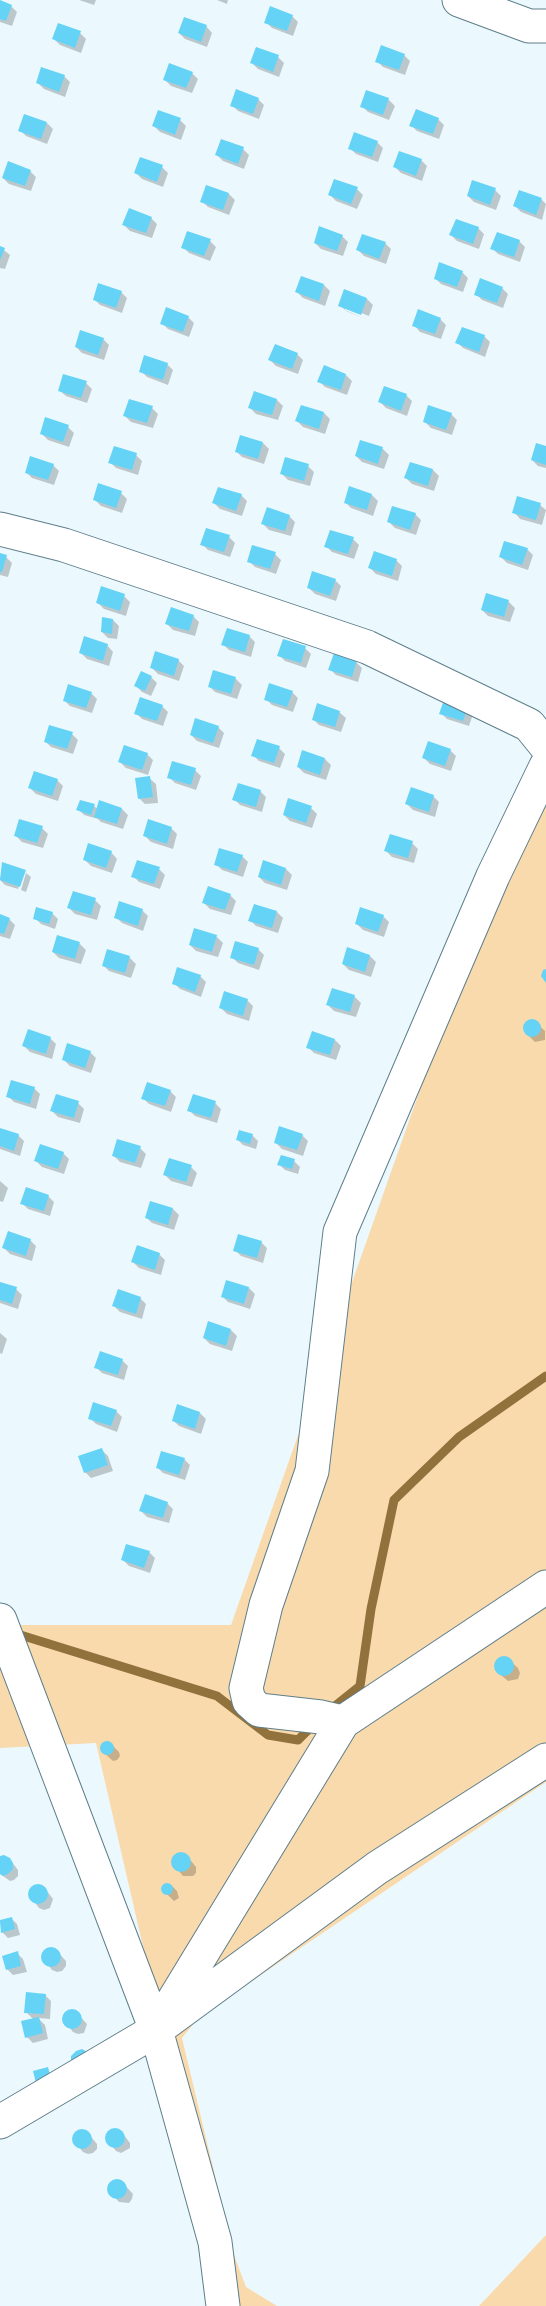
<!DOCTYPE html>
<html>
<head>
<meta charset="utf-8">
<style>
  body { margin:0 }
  canvas { display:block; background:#ebf9fe }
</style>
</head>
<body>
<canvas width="546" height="2306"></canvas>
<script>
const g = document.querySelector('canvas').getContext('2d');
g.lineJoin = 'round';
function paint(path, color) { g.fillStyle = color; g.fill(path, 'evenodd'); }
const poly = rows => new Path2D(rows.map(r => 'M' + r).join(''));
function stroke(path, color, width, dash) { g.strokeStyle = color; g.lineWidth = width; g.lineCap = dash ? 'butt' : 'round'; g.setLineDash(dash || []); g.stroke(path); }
const green = poly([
  [546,733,546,1782,200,2016,182,2038,234,2255,246,2287,277,2306,232,2306,141,1938,96,1743,0,1748,0,1625,231,1625],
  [546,2235,546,2306,479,2306]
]);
const shadow = poly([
  [79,0,96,0,94,5],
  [217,0,228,0,227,4],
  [0,2,11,6,17,12,12,26,0,22],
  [292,16,298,22,293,36,272,28,266,22],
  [206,26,212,33,207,47,185,39,179,33],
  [80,33,86,39,81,53,60,45,54,39],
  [404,55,410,61,405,75,383,67,377,61],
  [278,57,284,63,279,77,258,69,252,63],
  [192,73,198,79,192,93,171,86,165,80],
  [64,76,70,82,65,97,44,89,38,83],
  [367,92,389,100,395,106,389,120,368,112,362,106],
  [258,99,264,105,259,119,238,111,232,105],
  [438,119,444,125,439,139,417,131,411,125],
  [180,120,186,126,181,140,160,132,154,126],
  [47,123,53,129,47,144,26,136,20,130],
  [377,142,383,148,378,162,356,154,350,148],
  [243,149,249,155,244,169,223,161,217,155],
  [421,160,427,166,422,181,401,173,395,167],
  [162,167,168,173,163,187,142,179,136,173],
  [30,171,36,177,31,191,9,184,3,178],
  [207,187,229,194,235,200,229,215,208,207,202,201],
  [357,189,363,195,357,209,336,201,330,195],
  [495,190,501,196,496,210,474,202,468,196],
  [520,191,542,200,546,204,542,220,521,212,515,206],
  [151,218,157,224,152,238,130,231,124,225],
  [478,228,484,234,479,249,457,241,451,235],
  [342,236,348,242,343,256,321,249,315,243],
  [210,241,216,247,210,261,189,253,183,247],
  [519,241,525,247,520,262,498,254,492,248],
  [385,243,391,249,386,264,364,256,358,250],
  [0,247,10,255,5,269,0,268],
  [462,272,468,278,463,292,441,284,435,278],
  [324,285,330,291,325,306,303,298,297,292],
  [502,288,508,294,503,308,482,300,476,294],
  [345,291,367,299,373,305,369,316,345,307,345,310,367,320,346,311,340,305],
  [121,292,127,298,122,313,100,305,94,299],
  [188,317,194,323,189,337,168,329,162,323],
  [440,319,446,325,441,339,420,332,414,325],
  [484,336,490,342,485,357,463,348,457,342],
  [103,339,109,345,104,360,82,353,76,347],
  [297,354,303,360,298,374,276,366,270,360],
  [167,364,173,370,168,385,147,377,141,371],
  [346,375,352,381,347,395,325,387,319,381],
  [86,383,92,389,87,403,66,396,59,390],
  [406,395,412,401,407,416,386,408,380,402],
  [277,400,283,406,278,420,256,414,250,408],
  [302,406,324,413,330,419,325,434,303,427,297,421],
  [152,408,158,414,153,428,131,422,125,416],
  [451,414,457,420,452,435,431,428,425,422],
  [68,427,74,433,69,447,48,440,42,434],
  [361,441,383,449,389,455,384,469,362,462,356,456],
  [263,443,269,449,264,464,242,457,236,451],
  [546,448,546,468,538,466,532,460],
  [136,455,142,461,138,475,116,468,110,462],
  [411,464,433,470,439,476,434,491,412,484,406,478],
  [53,465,59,471,54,485,32,478,26,472],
  [308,466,314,472,310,486,288,480,282,474],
  [121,493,127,499,122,513,101,506,95,500],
  [241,495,247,501,242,516,220,509,214,503],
  [372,495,378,501,373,516,351,508,345,502],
  [540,505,546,510,542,525,520,519,514,512],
  [415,514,421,520,416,535,395,528,389,522],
  [289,516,295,522,291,536,269,530,263,524],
  [229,537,235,543,230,557,208,550,202,544],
  [353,539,359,545,354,559,332,552,326,546],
  [527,549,533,555,528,570,507,563,501,557],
  [275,554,281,560,276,574,255,567,249,561],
  [0,555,6,557,12,563,8,577,0,575],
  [396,560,402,566,398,581,376,574,370,568],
  [335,580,341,586,336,601,315,594,309,588],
  [487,595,509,602,515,608,510,622,488,616,482,610],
  [124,596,130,602,126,616,104,609,98,603],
  [193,616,199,622,195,636,173,630,167,624],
  [113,620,119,626,117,639,108,638,102,632],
  [249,636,255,642,251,657,229,650,223,644],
  [107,645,113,652,109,666,87,659,81,653],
  [305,648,311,654,306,668,285,661,279,655],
  [178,660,184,666,179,681,158,674,152,668],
  [356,662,362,668,358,682,336,675,330,669],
  [214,672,236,679,242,685,237,699,215,692,209,686],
  [151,677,157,683,151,696,142,692,136,686],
  [292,692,298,698,293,712,272,705,266,699],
  [91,693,97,699,92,713,70,706,64,700],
  [162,706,168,712,163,726,142,719,136,713],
  [474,711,469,726,447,719,441,713],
  [339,712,346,718,341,732,319,725,313,719],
  [218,727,224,733,219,748,197,741,191,735],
  [72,734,78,740,73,754,51,747,45,741],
  [279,748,285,754,280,768,259,761,253,755],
  [450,750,456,756,451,771,430,764,424,758],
  [147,754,153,760,148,775,126,768,120,762],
  [325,759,331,765,326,780,304,773,298,767],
  [195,770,201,776,196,790,175,783,169,777],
  [149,778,156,784,158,803,145,804,139,798],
  [57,780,63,786,58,801,36,794,30,788],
  [260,791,266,797,262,812,240,805,234,799],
  [433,796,439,802,435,817,413,810,407,804],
  [94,806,98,809,122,809,128,815,123,829,101,822,98,819,84,815,78,809],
  [311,808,317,814,312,828,290,821,284,815],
  [42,828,48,834,43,848,22,842,16,836],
  [171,828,177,834,173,849,151,842,145,836],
  [412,843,418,849,414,863,392,857,386,851],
  [111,852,117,859,112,873,91,866,85,860],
  [242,856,248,862,243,877,222,870,216,864],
  [264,862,286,869,292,875,287,890,265,883,259,877],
  [3,864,26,873,23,873,18,889,5,885,0,880],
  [159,869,165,875,160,889,139,882,133,876],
  [26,873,31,877,26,892,21,890],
  [230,895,236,901,231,915,210,909,204,903],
  [95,900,101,906,97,920,75,914,69,908],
  [142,910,148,916,143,931,122,923,116,917],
  [277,912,283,918,278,933,256,926,250,920],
  [52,913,58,919,55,929,41,924,35,918],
  [0,916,9,919,15,925,10,939,0,936],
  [383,916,389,922,384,937,363,930,357,924],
  [195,930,217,937,223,943,218,957,196,951,190,945],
  [58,937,80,944,86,950,81,964,59,958,53,952],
  [258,949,264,955,259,970,238,963,232,957],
  [108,951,130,958,136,964,131,978,109,971,103,965],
  [370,956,376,962,371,977,349,970,343,964],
  [200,976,206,982,201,997,180,989,174,983],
  [333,990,355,997,361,1003,356,1017,334,1011,328,1005],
  [247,1000,253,1006,249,1021,227,1014,221,1008],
  [530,1020,534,1021,545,1031,545,1040,535,1042,525,1032,526,1023],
  [50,1038,56,1044,52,1059,30,1052,24,1046],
  [335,1040,341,1046,336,1060,314,1053,308,1047],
  [90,1052,96,1058,91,1073,70,1066,64,1060],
  [34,1088,40,1094,36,1109,14,1102,8,1096],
  [170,1091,176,1097,171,1112,149,1104,143,1098],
  [78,1103,84,1109,80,1123,58,1117,52,1111],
  [215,1103,221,1109,217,1123,195,1116,189,1110],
  [0,1129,18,1135,24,1141,20,1156,0,1149],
  [252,1135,258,1141,256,1149,243,1145,237,1139],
  [302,1135,308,1141,303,1156,282,1149,276,1143],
  [140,1148,146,1154,141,1168,120,1162,114,1156],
  [63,1153,69,1159,64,1174,42,1167,36,1161],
  [294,1161,300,1167,298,1174,285,1170,279,1164],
  [191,1167,197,1173,192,1187,171,1181,165,1175],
  [0,1181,8,1188,3,1202,0,1201],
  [48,1196,54,1202,50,1216,28,1209,22,1203],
  [151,1203,173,1209,179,1215,174,1230,152,1223,146,1217],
  [30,1240,36,1246,32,1261,10,1254,4,1248],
  [261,1242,267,1248,263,1263,241,1256,235,1250],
  [159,1254,165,1260,161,1275,139,1268,133,1262],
  [0,1283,16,1289,22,1295,18,1309,0,1303],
  [249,1288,255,1294,250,1309,228,1302,222,1296],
  [140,1298,146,1304,142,1319,120,1312,114,1306],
  [231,1330,237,1336,232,1351,210,1344,204,1338],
  [0,1333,7,1339,2,1354,0,1353],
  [122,1360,128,1366,124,1380,102,1373,96,1367],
  [116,1411,122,1417,117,1432,96,1424,90,1418],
  [200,1413,206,1419,201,1434,179,1426,173,1420],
  [102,1450,108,1456,113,1471,91,1478,85,1472],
  [184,1459,190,1465,185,1480,163,1473,157,1467],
  [167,1503,173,1509,169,1523,147,1517,141,1511],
  [149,1552,155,1558,150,1573,129,1566,123,1560],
  [502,1658,507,1658,518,1668,520,1673,518,1679,508,1681,496,1671,495,1666,497,1661],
  [109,1742,119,1752,120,1756,117,1760,113,1761,102,1751,104,1743],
  [182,1854,187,1856,196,1867,196,1873,193,1876,183,1876,173,1864,176,1855],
  [0,1858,9,1859,15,1866,18,1870,18,1876,14,1880,10,1881,0,1874],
  [164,1884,171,1885,177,1891,179,1898,174,1901,169,1896,162,1890],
  [39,1885,44,1887,53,1899,50,1908,44,1910,39,1908,30,1896,30,1891],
  [11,1918,17,1924,20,1935,8,1938,2,1932,0,1921],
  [51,1948,56,1950,66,1961,66,1966,62,1971,57,1972,52,1970,43,1958,43,1953],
  [17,1953,23,1959,27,1972,13,1975,7,1969],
  [45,1995,51,2001,50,2019,38,2018,45,2025,48,2039,33,2043,27,2037,34,2020,26,2012],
  [73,2011,77,2013,87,2024,84,2033,78,2034,73,2032,64,2021,64,2016],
  [116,2129,121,2131,130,2143,130,2148,121,2153,116,2151,107,2140,110,2131],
  [82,2130,87,2132,97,2144,97,2149,93,2153,88,2154,83,2152,74,2141,74,2135],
  [118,2181,123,2183,133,2194,132,2199,129,2203,119,2202,109,2191,113,2182]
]);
const stream = poly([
  [14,1633,217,1696,268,1735,298,1740,315,1723],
  [330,1710,360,1686,371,1609,394,1500,459,1437,546,1376]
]);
const building = poly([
  [0,0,12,5,6,21,0,19],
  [270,6,293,15,287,31,264,23],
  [184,17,207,25,201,42,178,33],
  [58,23,81,31,75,48,52,39],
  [381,45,405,54,399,70,375,62],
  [256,47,279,55,273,72,250,63],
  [169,63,193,72,186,88,163,80],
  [41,67,65,75,59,92,36,83],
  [236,89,259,98,253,114,230,106],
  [366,90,389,98,383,115,360,107],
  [416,109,439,118,433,134,409,126],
  [158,110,181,118,175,135,152,126],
  [24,114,47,122,41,139,18,131],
  [354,132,378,141,372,157,348,149],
  [221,139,244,147,238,164,215,155],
  [399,151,422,159,416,176,393,167],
  [140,157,163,165,157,182,134,173],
  [8,161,31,170,25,186,2,178],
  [334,179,358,187,351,204,328,195],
  [472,180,496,188,490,205,467,196],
  [206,185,229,193,223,210,200,202],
  [519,190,542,198,536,215,513,206],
  [129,208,152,217,146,233,122,225],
  [456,219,479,227,473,244,449,235],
  [319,226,343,235,337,251,314,243],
  [187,231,211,239,204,256,181,248],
  [497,232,520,240,514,257,490,249],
  [362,234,386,242,379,259,356,250],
  [0,246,5,248,0,260],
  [439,262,463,271,457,287,434,279],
  [301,276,324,284,319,301,295,292],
  [480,278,503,287,497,303,474,295],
  [98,283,122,291,116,308,93,300],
  [344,289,367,298,361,315,338,306],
  [166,307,189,316,183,332,160,324],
  [418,309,441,318,435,334,412,326],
  [462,327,485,335,479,352,455,343],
  [80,330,104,338,98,355,75,347],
  [275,344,298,353,292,369,268,360],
  [144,355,168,363,163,380,139,372],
  [324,365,346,374,341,390,317,382],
  [63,374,87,381,81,398,58,391],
  [384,386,407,394,401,411,378,402],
  [254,391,277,399,272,415,248,408],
  [129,399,153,406,147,423,123,416],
  [301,405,324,412,319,429,295,421],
  [428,405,452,413,446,430,423,422],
  [45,417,69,425,63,442,40,434],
  [240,435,263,442,258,459,235,452],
  [360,440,383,447,378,464,355,456],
  [536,443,546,446,546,465,531,460],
  [114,446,137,453,132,470,108,463],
  [30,456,54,464,48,480,25,473],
  [285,457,309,464,304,481,280,474],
  [410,462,433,469,428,486,404,478],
  [98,483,122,491,116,508,93,500],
  [349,486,372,494,367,510,344,503],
  [218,487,242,494,236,511,212,503],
  [517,496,541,503,536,520,512,513],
  [392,506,416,513,410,530,387,522],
  [267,507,290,515,285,531,261,524],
  [206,528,230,535,224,552,200,545],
  [330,530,354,537,348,554,324,547],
  [504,541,528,548,522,565,499,557],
  [252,545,276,552,270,569,247,562],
  [374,551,397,559,392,576,368,568],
  [0,553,7,555,2,572,0,572],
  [312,571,336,579,330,596,307,588],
  [101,586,125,594,120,611,96,603],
  [486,593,509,600,504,617,481,610],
  [171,607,194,615,189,631,165,624],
  [102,617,113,619,112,634,101,632],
  [227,628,250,635,245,652,221,645],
  [84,636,108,644,103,661,79,653],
  [283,639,306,646,301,663,277,656],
  [155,651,179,659,174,676,150,668],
  [334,653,357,660,352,677,328,670],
  [213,670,236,677,231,694,208,687],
  [141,671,152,676,145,691,134,686],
  [269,683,293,691,287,707,264,700],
  [68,684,92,692,86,708,63,701],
  [140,697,163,705,157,721,134,714],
  [445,697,469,704,463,721,439,714],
  [317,703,340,711,335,727,312,720],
  [195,718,219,726,213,743,190,735],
  [49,725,73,732,67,749,44,742],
  [257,739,280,746,274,763,251,756],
  [428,741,451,749,445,766,422,758],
  [124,745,148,753,142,770,118,762],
  [302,750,325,758,320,775,297,767],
  [172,761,196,768,191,785,167,778],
  [34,771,58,779,52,796,28,788],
  [150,776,153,797,138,799,135,778],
  [238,783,261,790,256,807,232,800],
  [411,787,434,795,429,812,405,804],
  [288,798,312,806,306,823,283,815],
  [80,800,95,804,91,815,76,810],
  [99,800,122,808,117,824,94,817],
  [19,819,43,826,37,843,14,836],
  [148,819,172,827,167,844,143,836],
  [390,834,413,841,408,858,384,851],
  [88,843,112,851,106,868,83,860],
  [219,848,243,855,237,872,214,865],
  [137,860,160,867,154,884,131,877],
  [263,860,286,868,281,885,258,877],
  [2,862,26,870,20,887,0,880],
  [208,886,231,894,225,910,202,903],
  [73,891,96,898,91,915,67,908],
  [119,901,143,909,138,926,114,918],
  [254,904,277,911,272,928,248,921],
  [36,907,53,912,49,924,33,919],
  [360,907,384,915,378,932,355,924],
  [0,914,10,918,4,934,0,933],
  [194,928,217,935,212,952,189,945],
  [57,935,80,942,75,959,52,952],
  [235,941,259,948,254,965,230,958],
  [347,947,370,955,365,972,342,964],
  [107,949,130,956,125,973,102,966],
  [177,967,201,975,195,992,172,984],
  [546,969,546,983,541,976,543,970],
  [332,988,355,995,350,1012,326,1005],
  [224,991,248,999,243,1016,219,1008],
  '523 1028a9 9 0 1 1 18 0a9 9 0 1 1-18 0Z',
  [28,1029,51,1037,46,1054,22,1046],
  [312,1031,335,1039,330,1055,306,1048],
  [67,1043,91,1051,85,1068,62,1060],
  [11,1080,35,1087,30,1104,6,1097],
  [147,1082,171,1090,165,1106,141,1099],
  [56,1094,79,1101,74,1118,50,1111],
  [193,1094,216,1101,211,1118,187,1111],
  [279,1126,303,1134,297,1150,274,1143],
  [0,1128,19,1134,14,1151,0,1146],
  [239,1130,253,1134,250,1144,236,1140],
  [117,1139,141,1146,135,1163,112,1156],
  [40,1144,64,1152,58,1169,34,1161],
  [281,1155,295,1159,292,1169,277,1165],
  [169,1158,192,1165,186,1182,163,1175],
  [26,1187,49,1195,44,1211,20,1204],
  [150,1201,173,1208,168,1225,145,1218],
  [8,1231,31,1239,26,1256,2,1248],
  [238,1234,262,1241,257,1258,233,1251],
  [137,1245,160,1253,155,1270,131,1262],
  [226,1280,249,1287,244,1304,221,1297],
  [0,1282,17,1287,12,1304,0,1300],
  [118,1289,141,1297,136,1314,112,1306],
  [208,1321,231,1329,226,1346,203,1338],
  [100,1351,123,1359,118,1375,94,1368],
  [93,1402,117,1410,111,1426,88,1419],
  [177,1404,200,1412,195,1429,172,1421],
  [102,1448,108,1465,84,1473,78,1456],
  [161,1451,185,1458,179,1475,156,1468],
  [145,1494,168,1502,163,1518,139,1511],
  [126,1544,150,1551,144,1568,121,1560],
  '494 1666a10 10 0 1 1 20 0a10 10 0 1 1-20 0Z',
  '100 1748a7 7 0 1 1 14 0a7 7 0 1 1-14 0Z',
  '171 1862a10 10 0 1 1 20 0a10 10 0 1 1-20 0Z',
  [4,1855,10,1858,13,1863,13,1869,8,1874,3,1876,0,1874,0,1856],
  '161 1889a6 6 0 1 1 12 0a6 6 0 1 1-12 0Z',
  '28 1894a10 10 0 1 1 20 0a10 10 0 1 1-20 0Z',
  [12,1917,15,1929,1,1933,0,1920],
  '41 1957a10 10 0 1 1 20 0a10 10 0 1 1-20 0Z',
  [18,1951,21,1966,6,1970,2,1956],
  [26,1992,46,1994,44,2014,24,2013],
  '62 2019a10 10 0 1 1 20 0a10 10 0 1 1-20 0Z',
  [39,2017,43,2033,25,2038,21,2021],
  [82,2049,87,2052,71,2062,71,2056,76,2051],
  [48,2067,52,2083,37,2087,33,2071],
  '105 2138a10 10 0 1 1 20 0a10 10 0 1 1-20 0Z',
  '72 2139a10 10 0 1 1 20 0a10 10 0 1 1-20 0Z',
  '107 2189a10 10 0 1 1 20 0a10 10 0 1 1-20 0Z'
]);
const street = poly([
  [459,0,529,26,546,26],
  [0,529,64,545,367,647,529,725,546,746],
  [0,1620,156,2030,215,2242,223,2306],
  [343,1722,321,1717,259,1710,249,1701,246,1688,266,1605,312,1471,340,1232,493,876,546,766],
  [164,2016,343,1722,546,1587],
  [0,2122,156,2030,377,1868,546,1760]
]);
paint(green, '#f9daad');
paint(shadow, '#0003');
stroke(stream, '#91723d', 9);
paint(building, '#64d3f6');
stroke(street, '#5e7e8a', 35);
stroke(street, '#fff', 33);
</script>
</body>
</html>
